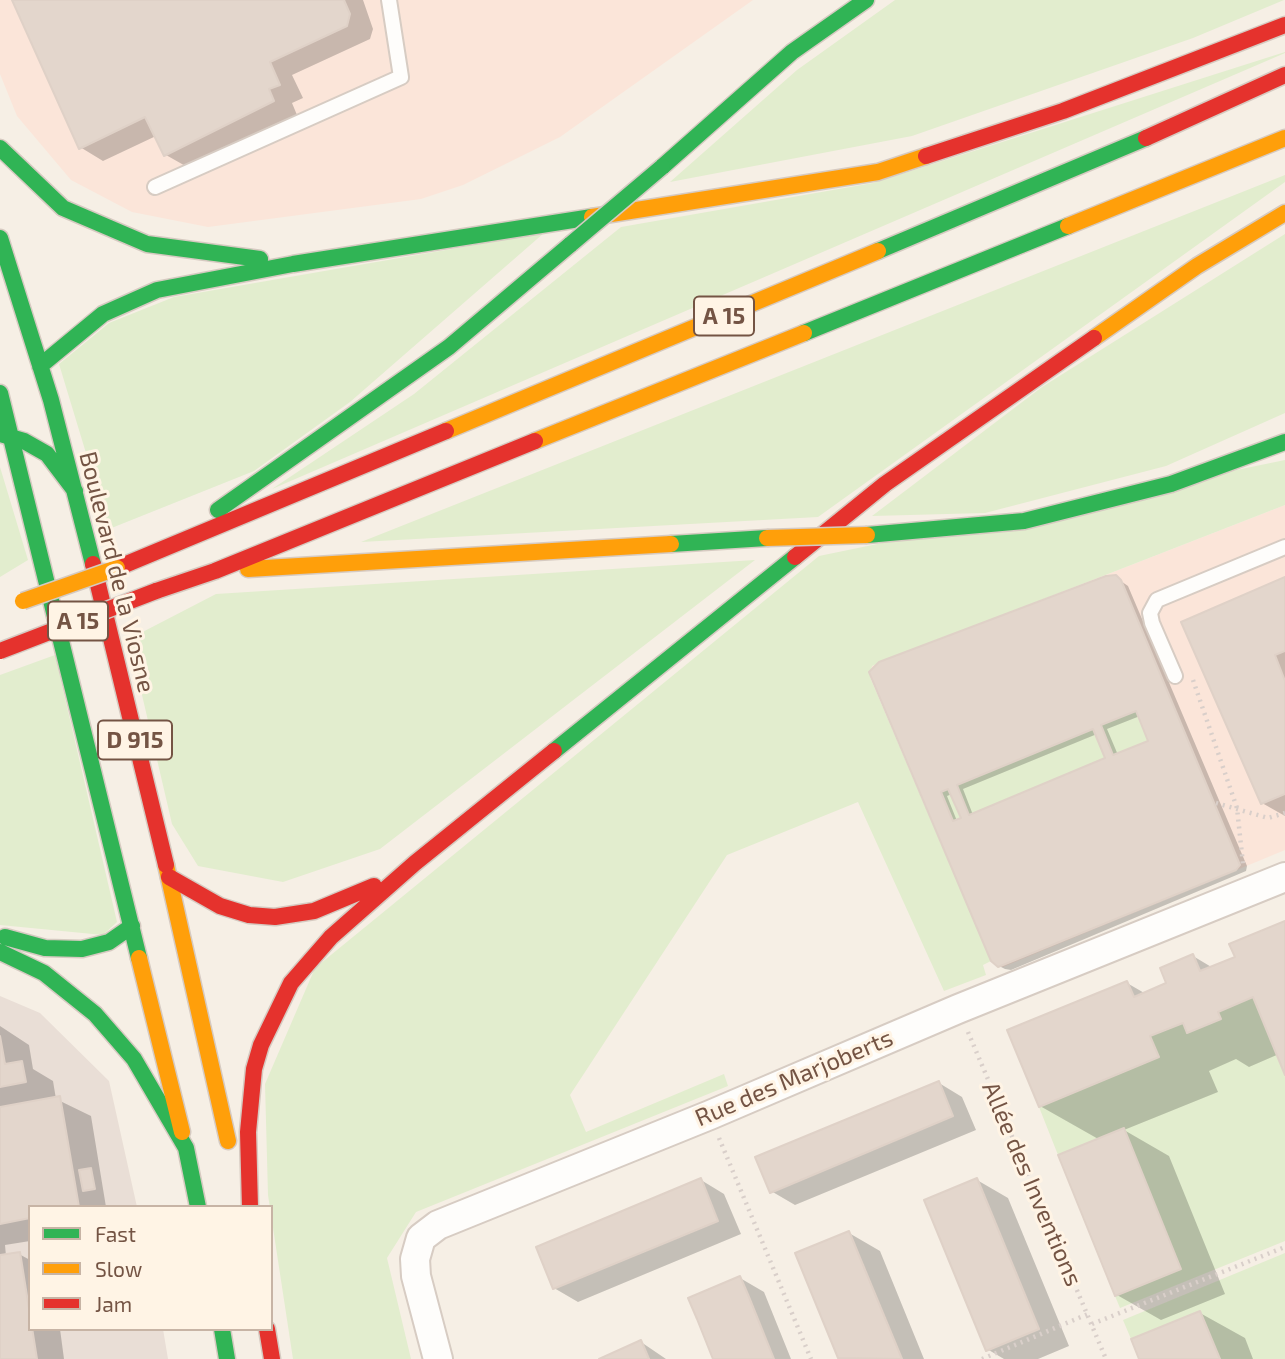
<!DOCTYPE html>
<html>
<head>
<meta charset="utf-8">
<style>
  body { margin:0 }
  #map { position:relative; width:1285px; height:1359px; overflow:hidden; background:#f6efe5; font-family:"Exo 2",sans-serif }
  canvas { display:block }
  .legend { position:absolute; left:28px; top:1205px; width:245px; height:126px; box-sizing:border-box; background:#fff4e5; border:2px solid #c7b4a5; margin:0; padding:9px 12px; list-style:none; font-size:21px; color:#745444 }
  .legend li { display:flex; align-items:center; gap:14px; height:35px }
  .legend b { width:35px; border:2px solid #c7b4a5 }
</style>
</head>
<body>
<div id="map">
<canvas width="1285" height="1359"></canvas>
<ul class="legend">
<li><b style="height:9px;background:#30b455"></b>Fast</li>
<li><b style="height:9px;background:#ff9f0a"></b>Slow</li>
<li><b style="height:9px;background:#e5322d"></b>Jam</li>
</ul>
</div>
<script>
const g = document.querySelector('canvas').getContext('2d');
g.lineJoin = 'round';
function paint(path, color) { g.fillStyle = color; g.fill(path, 'evenodd'); }
const poly = rows => new Path2D(rows.map(r => 'M' + r).join(''));
function stroke(path, color, width, dash) { g.strokeStyle = color; g.lineWidth = width; g.lineCap = dash ? 'butt' : 'round'; g.setLineDash(dash || []); g.stroke(path); }
function drawText(font, color, halo, rows, align = 'center') {
  g.font = font + ' "Exo 2",sans-serif'; g.lineWidth = 6; g.setLineDash([]); g.textBaseline = 'middle'; g.strokeStyle = halo; g.fillStyle = color; for (const [text, x, y, turn = 0] of rows) {
    g.save(); g.translate(x, y); g.rotate((+turn || 0) * Math.PI / 180); g.textAlign = isNaN(turn) ? turn : align; if (halo) g.strokeText(text, 0, 0); g.fillText(text, 0, 0); g.restore();
  }
}
const commercial = poly([
  [0,0,753,0,560,137,463,185,421,199,208,227,132,212,71,180,17,116,0,74],
  [1285,505,1285,850,1003,967,996,966,869,674,872,666]
]);
const industrial = poly([
  [0,996,40,1013,109,1081,137,1207,30,1207,30,1329,163,1329,168,1359,0,1359]
]);
const green = poly([
  [895,0,1284,0,1193,38,912,136,670,182,797,70],
  [1285,52,1285,53,272,489,414,394,621,227,873,183],
  [1285,175,1285,182,818,517,361,542],
  [544,233,350,402,254,471,109,529,59,364,109,323,174,297],
  [1285,234,1285,413,1166,466,985,513,872,516,1042,387],
  [1285,460,1285,505,872,666,870,677,991,961,983,965,986,975,944,991,858,802,727,855,570,1095,586,1132,724,1074,728,1086,416,1212,387,1258,411,1359,293,1359,268,1195,265,1084,315,968,819,556],
  [0,467,28,560,0,577],
  [755,560,380,849,283,882,198,866,172,824,129,639,216,594],
  [55,655,117,922,103,935,0,925,0,675],
  [1136,711,1148,741,1113,755,1101,725],
  [1093,729,1105,758,969,815,957,785],
  [948,789,961,818,953,821,941,792],
  [1253,997,1285,1075,1285,1241,1120,1308,1115,1296,1181,1268,1124,1129,1058,1155,1039,1107,1159,1057,1150,1036,1183,1023,1188,1033,1221,1019,1218,1012],
  [1285,1253,1285,1359,1220,1359,1200,1311,1131,1339,1123,1320]
]);
const shadow = poly([
  [13,0,363,0,373,29,370,39,292,75,303,98,292,103,297,115,189,168,166,155,156,136,103,161,80,147],
  [1115,577,1128,586,1247,866,1246,871,1011,970,1005,969,997,965,872,670],
  [1140,716,1150,742,1118,755,1107,729],
  [1097,734,1107,759,973,815,963,789],
  [952,794,963,819,957,821,947,796],
  [1285,579,1285,816,1262,803,1184,623],
  [1285,923,1285,1070,1279,1054,1249,1067,1236,1059,1209,1071,1218,1092,1124,1130,1169,1156,1225,1294,1161,1320,1117,1295,1100,1140,1040,1106,1127,983,1146,994,1169,984,1193,956,1213,968,1237,958],
  [0,1026,29,1045,33,1069,53,1081,56,1099,91,1116,106,1207,30,1207,30,1241,5,1245,6,1256,19,1254,30,1260,30,1329,60,1329,64,1359,0,1359],
  [939,1083,962,1097,976,1130,795,1205,771,1191],
  [701,1180,724,1194,741,1234,578,1302,554,1288],
  [977,1180,1008,1198,1069,1346,1038,1359,1004,1359,987,1349],
  [849,1233,880,1251,924,1359,840,1359,798,1254],
  [740,1278,764,1292,791,1359,715,1359],
  [1200,1313,1245,1338,1253,1359,1141,1359],
  [641,1342,666,1359,603,1359]
]);
const building = poly([
  [12,0,344,0,350,14,347,26,270,62,280,85,269,89,274,101,164,156,145,117,79,149,12,0],
  [1116,575,1121,580,1240,865,1236,870,998,967,991,961,869,672,879,662,1106,576,1116,575],
  [1136,711,1148,741,1113,755,1101,725,1136,711],
  [1093,729,1105,758,969,815,957,785,1093,729],
  [948,789,961,818,953,821,941,792,948,789],
  [1285,577,1285,651,1275,655,1285,681,1285,794,1261,804,1181,622,1285,577],
  [1285,921,1285,1075,1253,997,1218,1012,1221,1019,1187,1033,1183,1023,1150,1036,1159,1057,1039,1107,1007,1030,1127,981,1134,997,1166,983,1160,968,1193,954,1200,971,1235,957,1229,944,1285,921],
  [0,1036,5,1064,22,1061,26,1082,0,1087,0,1036],
  [939,1081,953,1116,770,1193,755,1157,939,1081],
  [60,1096,79,1207,30,1207,30,1218,0,1224,0,1107,60,1096],
  [1124,1128,1181,1269,1115,1296,1058,1155,1124,1128],
  [91,1168,95,1189,83,1191,79,1170,91,1168],
  [701,1178,718,1221,553,1289,536,1247,701,1178],
  [977,1178,1039,1329,986,1351,924,1200,977,1178],
  [849,1231,858,1253,902,1359,838,1358,795,1253,849,1231],
  [20,1252,37,1359,0,1359,0,1255,20,1252],
  [740,1276,749,1297,774,1359,713,1359,697,1319,688,1298,740,1276],
  [1200,1311,1220,1359,1139,1359,1131,1339,1200,1311],
  [641,1340,649,1359,599,1359,641,1340]
]);
const path = poly([
  [1193,680,1237,808,1243,864],
  [1216,803,1268,818,1285,813],
  [968,1032,1106,1359],
  [719,1138,811,1359],
  [1092,1324,1285,1247],
  [982,1359,1088,1314]
]);
const lane = poly([
  [155,187,401,77,389,0],
  [1175,676,1152,623,1150,613,1157,600,1285,547]
]);
const street = poly([
  [438,1359,416,1276,415,1259,421,1238,438,1225,710,1115,958,1009,1285,877]
]);
const fast = poly([
  [0,148,63,208,147,244,260,259],
  [662,167,792,52,866,0],
  [0,238,51,400,93,564],
  [878,251,1146,138],
  [804,333,1068,226],
  [40,366,103,314,157,290,293,264,592,217],
  [0,393,139,958],
  [0,434,24,441,47,454,75,491],
  [218,510,449,347,571,244],
  [867,535,1024,521,1171,484,1285,442],
  [671,544,767,538],
  [554,751,795,557],
  [5,937,45,948,82,949,109,942,132,926],
  [0,952,44,973,95,1014,134,1059,186,1148],
  [186,1148,198,1207],
  [222,1329,227,1359]
]);
const slow = poly([
  [592,217,878,172,926,156],
  [1068,226,1285,138],
  [1094,338,1197,266,1285,213],
  [446,431,878,251],
  [535,441,804,333],
  [248,569,671,544],
  [166,865,228,1141],
  [139,958,182,1132]
]);
const jam = poly([
  [1146,138,1285,75],
  [926,156,1063,111,1285,25],
  [795,557,885,484,1094,338],
  [93,564,166,865],
  [117,568,446,431],
  [156,591,215,571,535,441],
  [169,877,220,906,249,915,275,917,314,911,374,886],
  [250,1207,248,1132,254,1069,261,1045,291,983,331,937,415,863,554,751],
  [267,1329,272,1359]
]);
const fastBridge = poly([
  [571,244,662,167]
]);
const slowBridge = poly([
  [767,538,867,535],
  [23,601,117,568]
]);
const jamBridge = poly([
  [0,651,156,591]
]);
const shields = [
  [724,316,60],
  [78,621,60],
  [135,740,74]
];
const shieldNames = [
  ["A 15",724,316],
  ["A 15",78,621],
  ["D 915",135,740]
];
const streetNames = [
  ["Boulevard de la Viosne",117,572,76],
  ["Rue des Marjoberts",794,1078,-23],
  ["Allée des Inventions",1032,1184,67]
];
paint(commercial, '#fbe5d9');
paint(industrial, '#e9ded6');
paint(green, '#e2edce');
paint(shadow, '#0003');
paint(building, '#e3d6cc');
stroke(building, '#dfd1c7', 2);
stroke(lane, '#d7ccc3', 18);
stroke(street, '#d7ccc3', 32);
stroke(fast, '#d6cac1', 19);
stroke(slow, '#d6cac1', 19);
stroke(jam, '#d6cac1', 19);
stroke(path, '#d9cfca', 4.5, [2, 5]);
stroke(lane, '#fefdfb', 14);
stroke(street, '#fefdfb', 28);
stroke(fast, '#30b455', 16);
stroke(slow, '#ff9f0a', 16);
stroke(jam, '#e5322d', 16);
stroke(fastBridge, '#d5cac2', 19, []);
stroke(slowBridge, '#d5cac2', 19, []);
stroke(jamBridge, '#d5cac2', 19, []);
stroke(fastBridge, '#30b455', 16);
stroke(slowBridge, '#ff9f0a', 16);
stroke(jamBridge, '#e5322d', 16);
for (const [x, y, w] of shields) { const box = new Path2D(); box.roundRect(x - w / 2, y - 19.5, w, 39, 5); g.fillStyle = '#fff4e5'; g.fill(box); stroke(box, '#745444', 2); }
drawText('bold 23px', '#745444', null, shieldNames);
drawText('24px', '#745444', '#fff4e5', streetNames);
</script>
</body>
</html>
